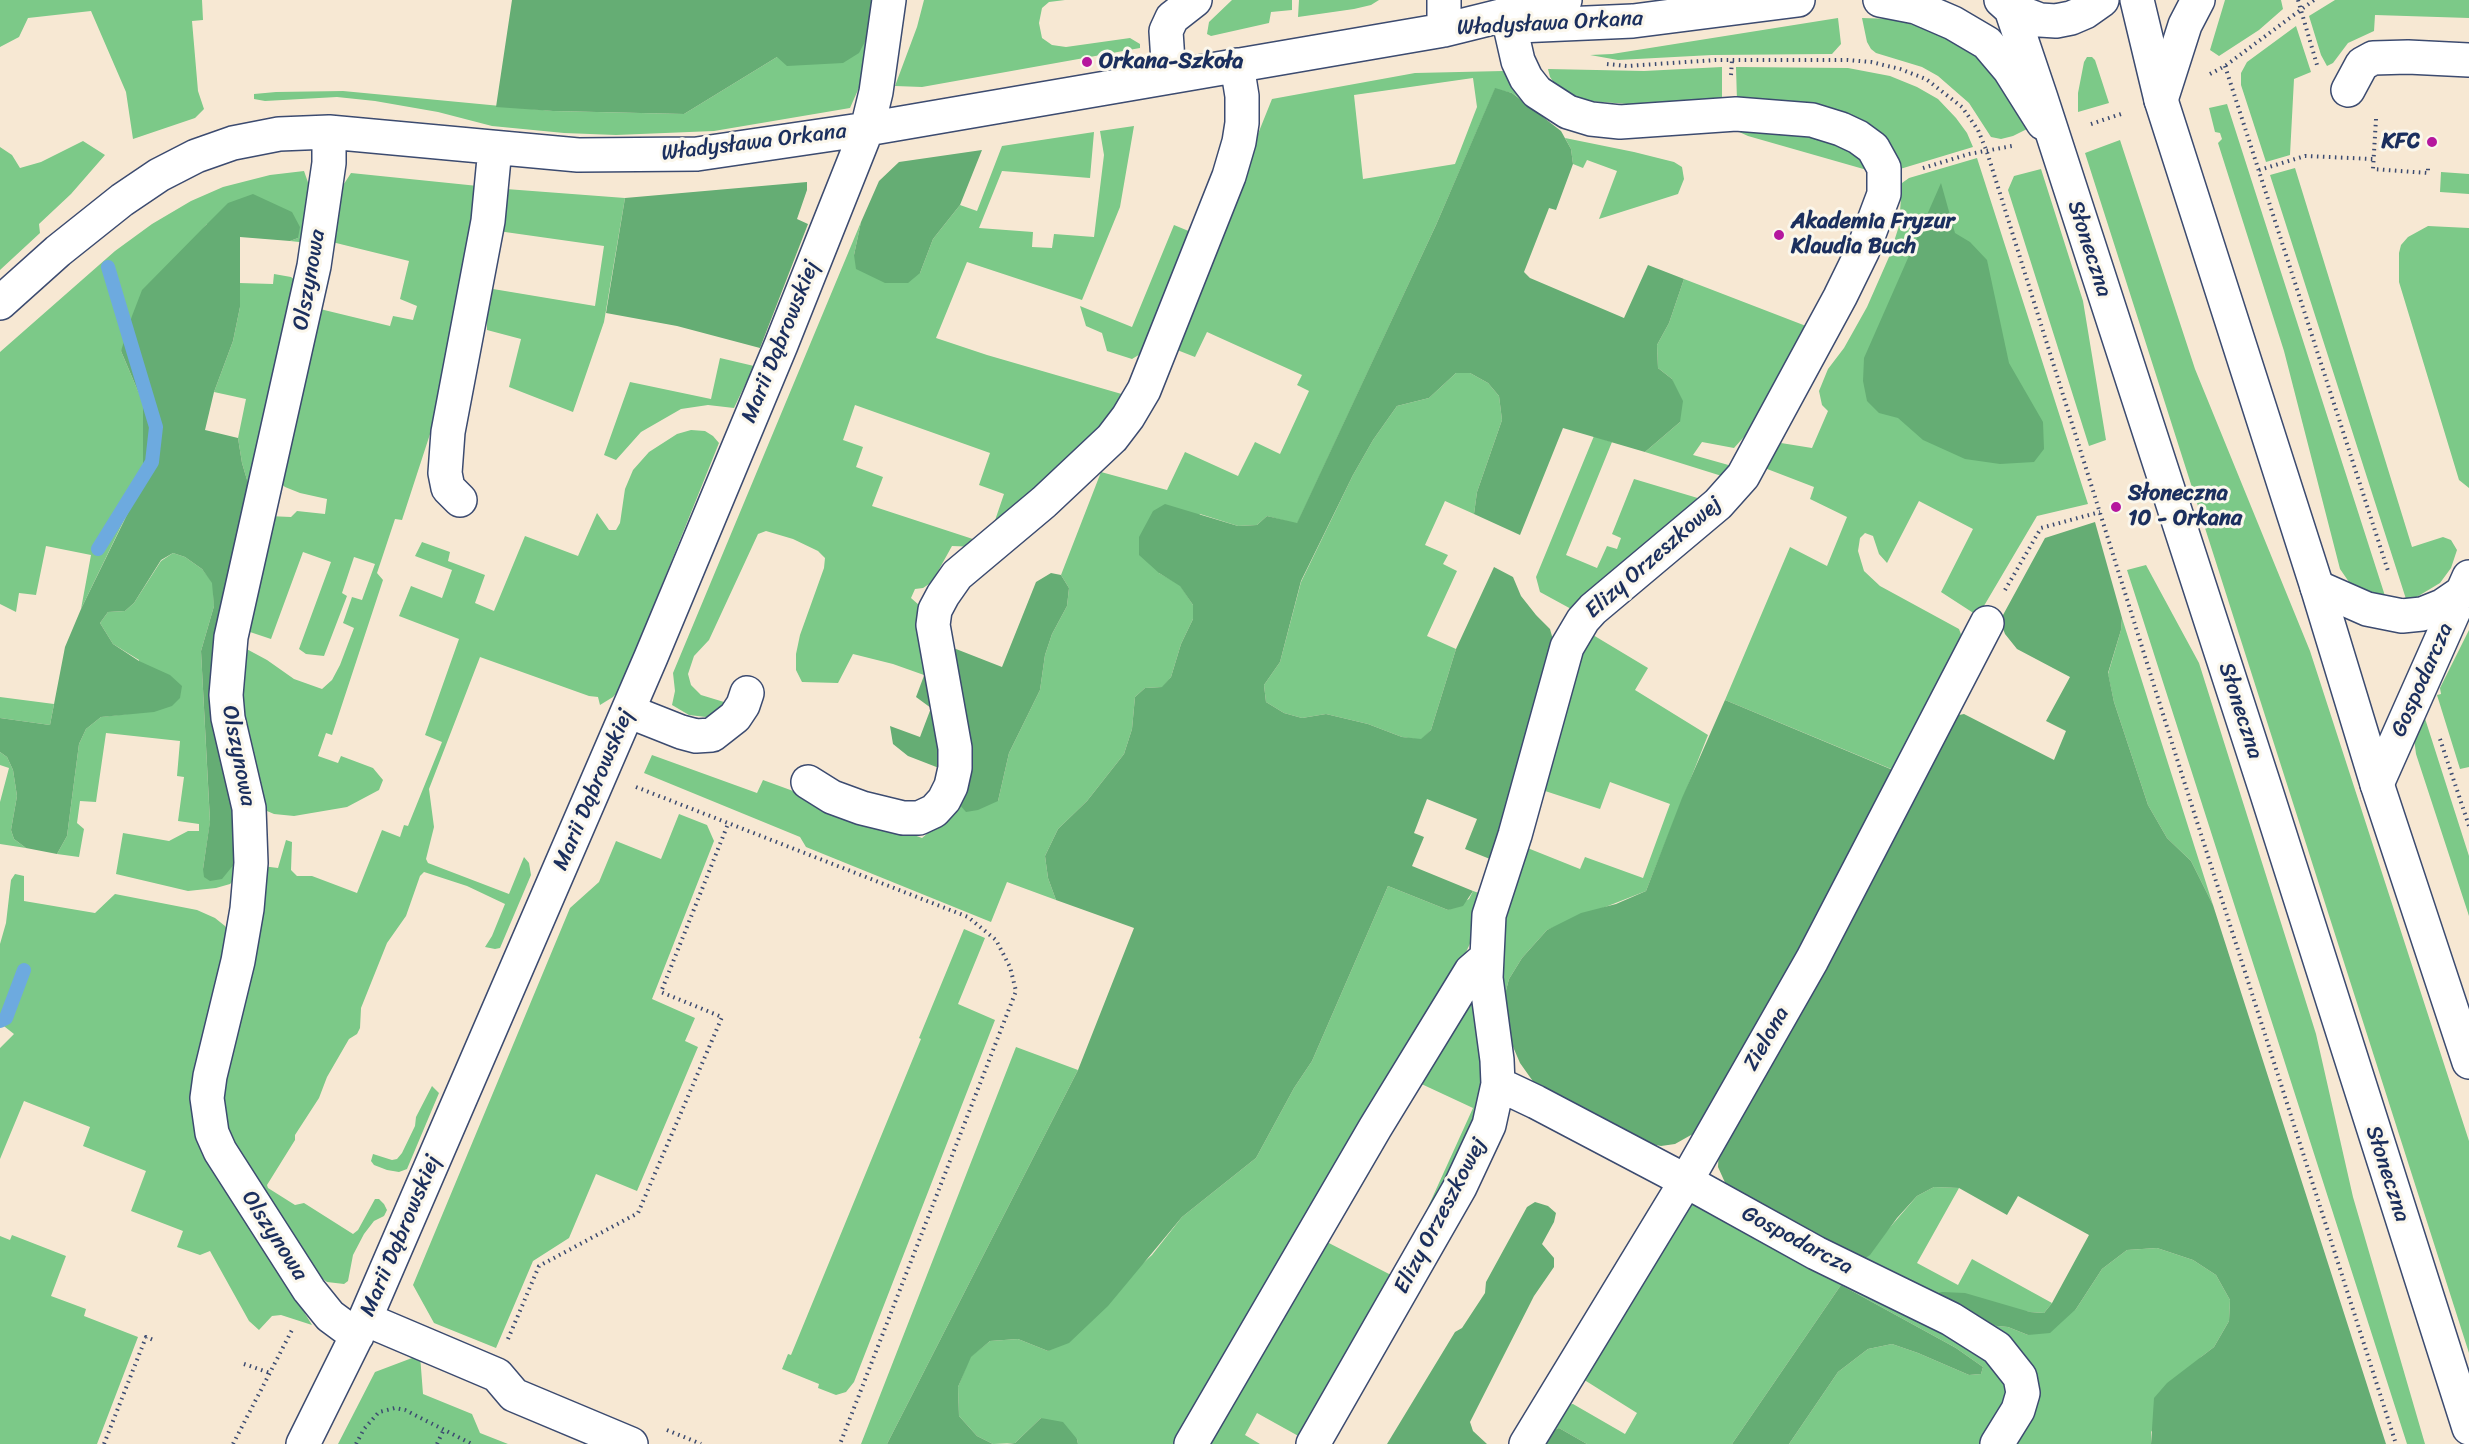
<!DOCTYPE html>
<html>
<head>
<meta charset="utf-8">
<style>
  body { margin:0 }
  canvas { display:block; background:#f7e8d3 }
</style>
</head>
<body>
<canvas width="2469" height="1444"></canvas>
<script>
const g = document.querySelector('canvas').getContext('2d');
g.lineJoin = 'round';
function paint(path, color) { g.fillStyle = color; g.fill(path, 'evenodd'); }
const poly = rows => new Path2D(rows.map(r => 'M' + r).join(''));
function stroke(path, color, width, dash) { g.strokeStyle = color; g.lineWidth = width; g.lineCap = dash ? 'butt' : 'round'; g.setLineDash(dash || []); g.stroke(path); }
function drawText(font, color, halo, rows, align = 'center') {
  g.font = font + ' Sriracha,sans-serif'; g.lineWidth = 6; g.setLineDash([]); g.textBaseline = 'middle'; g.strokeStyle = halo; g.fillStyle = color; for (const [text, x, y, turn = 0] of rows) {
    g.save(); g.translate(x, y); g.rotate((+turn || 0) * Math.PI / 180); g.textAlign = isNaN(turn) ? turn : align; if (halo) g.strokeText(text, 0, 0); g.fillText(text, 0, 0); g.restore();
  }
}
const green = poly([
  [0,0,202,0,203,20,192,21,198,91,204,109,195,118,133,139,126,92,91,11,28,18,19,37,0,47],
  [924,0,1065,0,1049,2,1042,8,1039,23,1042,38,1052,45,1066,47,1130,38,1140,44,1140,48,922,87,895,86,917,27],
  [1232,0,1292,0,1292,10,1271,12,1269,23,1211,36,1207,34,1209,22],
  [1299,0,1379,0,1371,5,1354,9,1298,17],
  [2225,0,2281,0,2283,9,2259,30,2219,56,2210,50],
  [2335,0,2469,0,2469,18,2375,15,2374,31,2348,43,2333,63,2327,66,2321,55,2309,16],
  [1838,18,1841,44,1832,54,1712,55,1618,60,1590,55,1612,54],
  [1862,18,1894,19,1923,28,1965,47,1988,67,2019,110,2027,129,2013,136,2001,139,1991,137,1969,103,1938,76,1922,67,1876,53,1871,49,1867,42],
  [2296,26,2311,72,2294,79,2290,155,2266,162,2241,85,2241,73,2247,62],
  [869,34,873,56,850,108,714,131,616,135,564,133,492,126,438,112,375,101,337,97,265,101,254,99,254,94,276,92,343,91,553,111,684,114,777,57],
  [2087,57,2092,57,2095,60,2109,103,2078,112,2078,93,2084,62],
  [1722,67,1722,101,1628,104,1588,101,1569,94,1557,87,1550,77,1548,69,1644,71],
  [1736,67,1848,68,1890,76,1917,87,1938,99,1956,118,1967,133,1973,147,1900,169,1737,101],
  [1503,71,1527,104,1512,93,1495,89,1436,225,1297,524,1267,516,1257,525,1238,526,1200,514,1159,573,1180,585,1193,605,1193,619,1181,644,1171,677,1163,687,1145,688,1135,697,1132,729,1124,754,1087,801,1058,829,1045,856,1048,878,1056,900,1007,882,991,922,806,847,800,837,644,773,652,755,757,793,763,780,922,838,928,833,944,815,957,793,998,801,1009,753,1040,690,1045,655,1052,634,1067,606,1069,588,1061,575,1101,472,1167,490,1185,452,1238,476,1255,442,1280,454,1309,391,1297,385,1302,375,1207,332,1195,357,1172,348,1272,99,1415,73],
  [1473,78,1477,107,1455,164,1363,179,1354,95],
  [2227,104,2386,599,2360,590,2349,582,2340,569,2284,351,2218,143,2222,139,2220,133,2215,132,2209,108],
  [1724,125,1805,133,1850,149,1863,160,1867,170,1748,136],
  [1134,126,1120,207,1082,300,967,262,936,338,987,355,1125,395,1119,415,988,541,1004,494,979,485,990,453,855,405,843,440,863,447,856,467,883,477,872,506,985,543,977,547,952,546,932,582,923,588,915,589,911,598,919,605,931,657,924,675,893,664,853,654,838,683,802,682,796,670,796,654,800,635,824,568,825,558,818,551,793,539,766,531,758,534,709,640,694,656,688,674,691,685,701,695,724,702,727,708,714,718,689,715,672,705,675,691,673,673,861,222,854,255,920,273,933,239,960,205,977,211,1002,146,1094,132,1090,178,1002,171,979,228,1033,232,1032,247,1052,248,1054,234,1094,237,1104,155,1100,131],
  [1565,138,1634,152,1674,162,1682,167,1684,179,1678,194,1599,219,1617,171,1587,160,1583,168,1573,164,1571,149],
  [2120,140,2195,369,2310,651,2469,1141,2469,1353,2085,153],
  [83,141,105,155,71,194,39,224,40,233,0,270,0,147,12,155,20,168,41,162],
  [1977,158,2088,504,2037,516,1978,616,1941,592,1973,529,1919,501,1887,563,1879,554,1873,536,1865,533,1860,538,1858,551,1864,571,1880,586,1959,629,1962,637,1896,771,1725,700,1790,547,1827,566,1847,517,1810,499,1814,487,1762,467,1771,451,1781,443,1812,448,1828,411,1822,405,1819,391,1828,369,1844,348,1867,307,1889,257,1899,226,1902,183,1909,178],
  [2295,168,2412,547,2443,537,2451,540,2457,550,2451,568,2440,583,2415,598,2406,599,2270,175],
  [2041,169,2083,301,2106,440,2089,446,2008,190,2014,176],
  [304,171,311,191,308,243,290,241,298,238,207,224,192,242,121,351,143,403,143,481,81,609,91,555,46,546,36,595,19,593,16,612,0,604,0,352,115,251,152,224,191,201,223,187,270,175],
  [2441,172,2469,174,2469,194,2440,192],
  [351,173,478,186,445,388,402,520,395,519,377,573,383,580,332,735,326,733,318,756,338,763,341,756,373,768,383,780,379,790,347,807,294,816,274,814,260,808,242,731,241,646,267,660,294,679,322,689,332,680,340,665,354,628,343,623,352,597,362,600,375,564,354,557,342,593,347,596,324,656,306,654,299,649,331,562,303,552,271,639,244,630,268,516,291,517,297,511,325,514,327,499,300,493,285,487,277,480,320,309,390,326,393,316,413,320,417,306,400,299,409,261,332,242,340,190],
  [506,189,625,198,604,322,573,412,509,387,521,339,487,330,487,288,595,306,604,246,498,231],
  [1174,225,1191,232,1142,353,1132,359,1107,351,1102,333,1086,326,1080,306,1132,327],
  [2428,226,2469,228,2469,488,2459,480,2399,282,2399,253,2401,245,2408,237],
  [274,274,291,277,302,286,268,407,264,413,253,500,242,463,238,438,246,399,214,392,233,341,240,307,239,283,273,284],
  [1684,279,1806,326,1752,428,1734,448,1702,442,1693,455,1732,466,1725,477,1645,452,1680,422,1672,379,1658,368,1657,345,1669,323],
  [720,358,754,366,734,408,708,405,681,409,641,432,616,460,604,455,630,382,711,399],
  [1456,373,1470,373,1488,383,1499,396,1502,420,1477,492,1474,514,1445,501,1425,545,1448,555,1443,564,1457,571,1427,636,1456,649,1431,730,1421,740,1402,737,1368,724,1326,714,1302,718,1284,713,1266,702,1264,685,1280,662,1301,582,1353,475,1373,440,1397,406,1429,398],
  [691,430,705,431,713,436,719,443,620,689,613,697,600,705,598,697,589,696,480,657,429,789,434,827,426,859,428,863,509,894,524,857,529,863,531,875,500,948,495,949,485,947,492,936,505,904,467,886,424,872,420,876,406,916,387,943,361,1008,360,1028,357,1034,349,1039,327,1077,319,1098,295,1135,295,1140,267,1185,268,1188,295,1205,304,1203,353,1234,358,1230,375,1199,379,1199,384,1204,387,1210,384,1216,374,1221,364,1234,353,1255,348,1281,344,1284,327,1282,316,1274,235,1158,219,1115,262,866,278,868,286,840,292,842,291,870,297,876,312,876,357,893,382,830,400,837,404,825,408,826,442,742,425,735,459,639,399,616,411,586,442,598,452,570,415,556,422,542,450,552,448,561,485,575,475,603,494,611,525,536,578,556,597,513,609,530,616,530,620,523,625,489,633,470,649,452,677,434],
  [1594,436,1612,442,1566,555,1597,568,1607,546,1617,549,1621,538,1612,534,1634,479,1701,499,1573,610,1540,592,1536,577],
  [173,553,185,557,202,569,213,583,214,606,201,651,210,822,203,869,235,863,237,877,230,884,216,888,188,891,116,874,123,833,169,841,188,831,199,831,199,824,178,821,184,777,177,776,180,741,106,733,96,802,80,801,77,823,84,829,79,857,57,854,67,836,79,744,86,729,101,717,127,714,139,660,113,644,100,623,108,612,125,611,134,603,161,561],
  [2146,565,2199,663,2300,983,2316,1034,2353,1197,2425,1444,2407,1444,2137,601,2127,570],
  [2122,618,2213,905,2191,861,2167,838,2148,805,2114,702,2108,674,2121,630],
  [2469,630,2469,767,2460,769,2437,695,2441,694,2440,688],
  [1588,632,1648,668,1635,690,1708,735,1646,891,1547,930,1522,958,1509,979,1503,1002,1498,925,1525,847,1580,869,1585,857,1643,878,1670,804,1610,782,1600,809,1539,789],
  [0,697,54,704,50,725,0,718],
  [2421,706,2469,856,2469,916,2416,754,2414,738],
  [0,752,7,757,13,770,17,796,11,830,14,839,26,848,0,844,0,802,9,768,0,765],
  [679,814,707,825,714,841,652,999,695,1018,685,1041,698,1047,637,1191,596,1174,569,1238,533,1261,496,1348,434,1323,413,1285,570,908,599,882,616,841,661,859],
  [15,874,24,876,24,901,95,913,115,894,197,910,215,918,225,926,231,937,198,1087,273,1261,312,1325,281,1315,272,1316,259,1330,249,1321,210,1251,200,1255,177,1247,183,1231,131,1211,146,1171,83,1146,90,1127,24,1101,0,1159,0,1048,14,1034,0,1023,0,944,6,923,11,880],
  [1388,886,1448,910,1469,899,1473,891,1482,894,1474,935,1448,991,1471,999,1478,1006,1484,1033,1480,1122,1302,1438,1257,1413,1245,1435,1260,1444,1078,1444,1077,1439,1041,1418,1015,1443,993,1444,977,1436,959,1416,958,1387,970,1357,990,1341,1018,1339,1048,1351,1152,1255,1182,1217,1256,1158,1294,1088,1312,1061],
  [1415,1081,1473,1108,1424,1216,1391,1275,1323,1240],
  [964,929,985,938,958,1004,995,1020,854,1382,846,1392,836,1395,818,1388,819,1384,782,1369,788,1354,791,1355,921,1039,919,1038],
  [1016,1047,1078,1070,887,1444,861,1444],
  [432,1086,439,1093,407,1169,399,1172,387,1170,374,1165,371,1161,373,1154,392,1160,397,1159,402,1153,415,1126,416,1117],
  [1934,1187,1959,1188,1917,1263,1958,1285,1972,1259,2052,1303,2044,1313,2030,1312,1927,1296,1861,1261,1917,1196],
  [1690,1202,1972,1347,1994,1367,2008,1393,1989,1444,1789,1444,1838,1372,1868,1349,1892,1344,1918,1353,1969,1375,1981,1374,1983,1367,1956,1348,1841,1285,1732,1444,1587,1444,1559,1428,1549,1432,1563,1405,1573,1404,1625,1434,1637,1413,1578,1376],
  [12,1235,66,1256,51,1296,86,1309,84,1316,138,1337,97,1444,0,1444,0,1236,10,1240],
  [2157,1248,2193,1260,2216,1275,2230,1300,2229,1321,2214,1347,2201,1357,2151,1432,2151,1444,2012,1444,2031,1406,1977,1324,2008,1327,2028,1335,2076,1309,2102,1269,2127,1250],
  [420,1355,423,1394,472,1414,480,1433,508,1444,338,1444,375,1372]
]);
const forest = poly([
  [512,0,879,0,869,34,859,53,843,63,787,66,777,57,684,114,553,111,496,107],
  [1495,88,1512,93,1561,131,1571,149,1573,164,1556,210,1549,208,1524,272,1530,278,1624,318,1648,265,1684,279,1669,323,1657,345,1658,368,1672,379,1683,401,1680,422,1645,452,1563,428,1520,535,1474,514,1477,492,1502,420,1499,396,1488,383,1470,373,1456,373,1429,398,1397,406,1373,440,1353,475,1301,581,1280,662,1264,685,1266,702,1284,713,1302,718,1326,714,1368,724,1402,737,1421,739,1431,730,1456,649,1494,567,1513,577,1521,596,1536,615,1550,629,1555,647,1495,861,1465,849,1477,819,1427,799,1414,833,1424,837,1412,866,1473,891,1463,906,1448,910,1388,886,1312,1061,1294,1088,1256,1158,1182,1217,1108,1306,1069,1343,1048,1351,1018,1339,990,1341,971,1357,958,1387,959,1416,977,1436,993,1444,887,1444,1078,1070,1134,928,1056,900,1048,878,1045,856,1058,829,1087,801,1124,754,1132,729,1135,697,1145,688,1162,687,1171,677,1181,644,1193,619,1193,605,1180,586,1159,573,1139,555,1139,537,1153,511,1165,504,1238,526,1257,525,1267,516,1297,523,1436,225],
  [982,150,960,205,933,239,920,273,908,283,885,283,856,269,854,255,861,222,879,181,899,162],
  [807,182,807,190,797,219,808,224,760,348,677,326,606,313,625,198],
  [1941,183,1955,233,1970,242,1987,260,2009,363,2043,422,2044,449,2034,462,2000,464,1965,459,1923,440,1898,418,1879,413,1867,401,1863,381,1864,358],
  [253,194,292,212,300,227,298,238,290,241,240,237,240,307,233,341,214,392,205,430,238,438,242,463,253,500,227,604,237,824,235,863,222,879,210,881,204,877,203,869,210,821,201,651,214,606,212,583,202,569,185,557,173,553,161,560,134,603,125,611,108,612,100,623,113,644,139,661,170,675,182,686,180,698,172,706,154,712,101,717,86,729,79,744,67,836,57,854,26,848,14,839,11,830,17,796,13,770,7,757,0,752,0,718,50,725,65,647,81,609,143,482,143,403,121,351,132,316,142,290,207,224,228,203],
  [2095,522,2122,618,2121,630,2108,673,2114,702,2148,805,2167,838,2191,861,2213,905,2386,1444,2151,1444,2154,1398,2167,1383,2214,1347,2229,1321,2230,1300,2216,1275,2193,1260,2157,1248,2127,1250,2102,1269,2076,1309,2050,1333,2028,1335,2008,1327,1976,1324,1927,1296,1942,1292,1965,1293,2030,1312,2044,1313,2052,1303,2089,1235,2018,1196,2007,1215,1959,1188,1934,1187,1917,1196,1897,1218,1870,1255,1861,1261,1727,1187,1718,1167,1719,1147,1701,1133,1691,1135,1675,1144,1661,1146,1641,1142,1537,1087,1520,1063,1508,1035,1503,1002,1509,979,1522,958,1547,930,1581,913,1616,904,1646,891,1682,798,1725,700,1900,773,1949,717,1964,714,2054,760,2066,731,2046,721,2070,677,2017,649,2005,634,2002,626,2003,615,2045,538],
  [1051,573,1061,575,1069,588,1067,606,1052,634,1045,655,1040,690,1009,753,998,801,978,810,966,812,959,804,939,768,908,756,893,744,890,726,920,737,931,708,916,697,931,657,956,649,1002,667,1036,582],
  [1535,1202,1548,1206,1556,1213,1554,1222,1542,1244,1554,1258,1554,1267,1534,1296,1470,1422,1473,1431,1487,1444,1387,1444,1455,1332,1462,1328,1485,1293,1486,1282,1527,1207],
  [1841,1285,1956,1348,1983,1367,1981,1374,1969,1375,1918,1353,1892,1344,1868,1349,1838,1372,1789,1444,1732,1444],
  [1041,1418,1063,1422,1077,1439,1078,1444,1007,1444,1015,1443],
  [1559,1428,1587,1444,1538,1444,1549,1432]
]);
const stream = poly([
  [98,549,152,462,156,427,108,267],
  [0,1021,6,1018,24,970]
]);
const path = poly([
  [2298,0,2317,65],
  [1607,64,1627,66,1716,60,1847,60,1871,62,1900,69,1926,79,1962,107,1978,130,1987,152,2183,778,2396,1444],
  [2225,66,2389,574],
  [2210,74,2225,66,2314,0],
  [1731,75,1732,60],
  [2376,119,2373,169,2428,173,2428,167],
  [2091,124,2124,113],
  [1923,168,1969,154,2012,146],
  [2259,170,2305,156,2373,159],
  [2005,590,2041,528,2100,512],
  [2440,739,2469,826],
  [636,787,968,917,996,940,1010,967,1016,991,840,1444],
  [508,1339,539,1266,638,1213,722,1017,661,992,728,824],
  [244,1364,270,1373],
  [667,1430,701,1444],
  [104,1444,146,1337,156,1341],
  [233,1444,292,1330],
  [356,1444,364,1429,379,1412,395,1408,405,1410,472,1444],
  [437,1444,444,1429]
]);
const minor = poly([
  [1444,0,1444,30],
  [1880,0,1916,7,1953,23,1987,43,2009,69,2043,123],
  [1518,26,1633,21,1798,0],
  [1169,77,1166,31,1172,18,1195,0],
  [2348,90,2362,64,2373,58,2408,57,2469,60],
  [2161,100,2185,25,2198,0],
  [329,132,329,163,314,266,231,637,226,695,228,718,249,808,251,863,247,909,238,961,210,1076,207,1098,212,1133,220,1151,309,1290,330,1316,357,1336],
  [0,303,58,251,122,200,159,175,196,156,233,143,279,134,329,132,578,155,697,154,867,129,1444,30,1565,0],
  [460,500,448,488,445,473,448,432,488,221,495,148],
  [2317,587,2367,609,2402,616,2422,614,2442,606,2461,593],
  [628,711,681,732,696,736,712,735,735,717,743,705,747,693],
  [808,782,832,797,862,808,903,818,919,818,934,811,944,800,951,786,955,768,955,748,933,625,935,610,943,595,957,575,1044,502,1112,438,1128,417,1144,390,1229,176,1239,142,1242,123,1242,96,1237,65],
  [2377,784,2469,577],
  [1498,1084,1536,1102,1686,1181,1816,1253,1951,1319,1997,1348,2020,1377,2023,1393,2018,1410,1997,1444],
  [365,1319,497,1375,514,1395,631,1444],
  [303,1444,365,1319,651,657,781,345,867,129,876,92,889,0],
  [1191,1444,1375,1128,1471,971,1486,958],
  [1313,1444,1460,1187,1489,1125,1498,1084,1497,1060,1486,978,1489,915,1515,835,1567,647,1583,620,1593,609,1718,504,1743,476,1840,297,1863,250,1884,194,1884,168,1873,148,1858,137,1841,129,1812,120,1736,114,1620,122,1591,119,1568,112,1537,92,1526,78,1518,61,1510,26],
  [1526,1444,1686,1181,1812,960,1987,623]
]);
const major = poly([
  [2001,0,2011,9,2041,98,2267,794,2469,1428],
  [2137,0,2161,100,2317,587,2377,784,2469,1062],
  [2011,9,2040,20,2056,21,2071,18,2085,12,2102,0]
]);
const markers = [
  [1087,62,6,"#b5179e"],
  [2432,142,6,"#b5179e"],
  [1779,235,6,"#b5179e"],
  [2116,507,6,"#b5179e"]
];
const streetNames = [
  ["Władysława Orkana",1550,24,-3],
  ["Władysława Orkana",754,143,-7],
  ["Słoneczna",2089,249,72],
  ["Olszynowa",310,280,-80],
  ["Marii Dąbrowskiej",781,342,-68],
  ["Elizy Orzeszkowej",1654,558,-41],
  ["Gospodarcza",2423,680,-66],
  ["Słoneczna",2240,711,72],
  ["Olszynowa",238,756,79],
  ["Marii Dąbrowskiej",594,790,-67],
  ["Zielona",1767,1039,-60],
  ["Słoneczna",2387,1174,72],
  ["Elizy Orzeszkowej",1441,1216,-62],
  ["Olszynowa",274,1236,57],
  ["Marii Dąbrowskiej",401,1236,-67],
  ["Gospodarcza",1797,1241,28]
];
const poiNames = [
  ["Orkana-Szkoła",1099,62],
  ["KFC",2420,142,"right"],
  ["Akademia Fryzur",1791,222],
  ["Klaudia Buch",1791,247],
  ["Słoneczna",2128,494],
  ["10 - Orkana",2128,519]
];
paint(green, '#7cc988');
paint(forest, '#65ad74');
stroke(stream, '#6daadf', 14);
stroke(minor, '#3c4b70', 36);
stroke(major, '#3c4b70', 36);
stroke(path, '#3c4b70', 4, [1.5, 4.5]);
stroke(minor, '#fff', 33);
stroke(major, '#fff', 33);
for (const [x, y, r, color] of markers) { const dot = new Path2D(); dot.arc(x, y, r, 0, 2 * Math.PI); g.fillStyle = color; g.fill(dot); stroke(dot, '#fbf7ec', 2); }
drawText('22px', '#1b2f5e', '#fbf7ec', streetNames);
drawText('bold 22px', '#1b2f5e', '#fbf7ec', poiNames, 'left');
</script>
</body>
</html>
